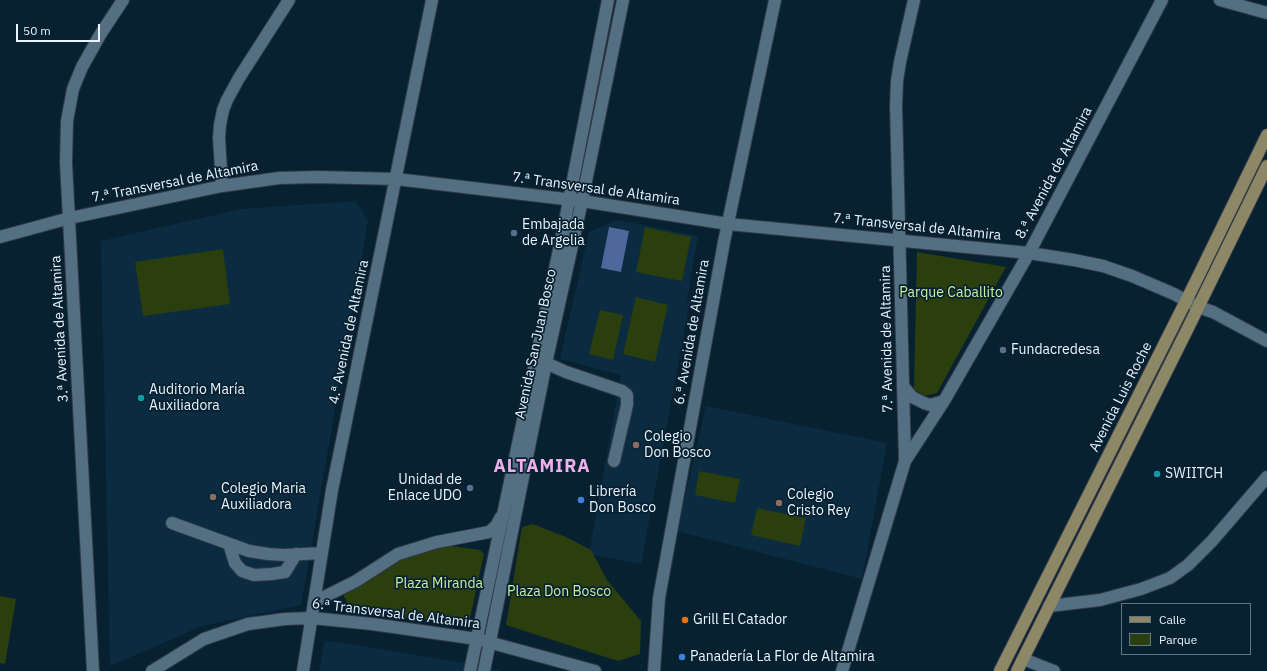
<!DOCTYPE html>
<html>
<head>
<meta charset="utf-8">
<style>
  body { margin:0 }
  #map { position:relative; width:1267px; height:671px; overflow:hidden; background:#082131; font-family:"IBM Plex Sans",sans-serif }
  canvas { display:block }
  .legend { position:absolute; left:1121px; top:603px; width:130px; height:52px; box-sizing:border-box; background:#082131; border:1px solid #627583; margin:0; padding:5px 7px; list-style:none; font-size:12px; color:#e8f4fd }
  .legend li { display:flex; align-items:center; gap:8px; height:20px }
  .legend b { width:20px; border:1px solid #627583 }
  .scale { position:absolute; left:16px; top:24px; width:84px; height:18px; box-sizing:border-box; border:2px solid #e8f4fd; border-top:0; padding-left:5px; font-size:12px; line-height:14px; white-space:nowrap; color:#e8f4fd; -webkit-text-stroke:3px #082131; paint-order:stroke }
</style>
</head>
<body>
<div id="map">
<canvas width="1267" height="671"></canvas>
<ul class="legend">
<li><b style="height:5px;background:#8e8766"></b>Calle</li>
<li><b style="height:11px;background:#2b3e0e"></b>Parque</li>
</ul>
<div class="scale">50 m</div>
</div>
<script>
const g = document.querySelector('canvas').getContext('2d');
g.lineJoin = 'round';
function paint(path, color) { g.fillStyle = color; g.fill(path, 'evenodd'); }
const poly = rows => new Path2D(rows.map(r => 'M' + r).join(''));
function stroke(path, color, width, dash) { g.strokeStyle = color; g.lineWidth = width; g.lineCap = dash ? 'butt' : 'round'; g.setLineDash(dash || []); g.stroke(path); }
function drawText(font, color, halo, rows, align = 'center') {
  g.font = font + ' "IBM Plex Sans",sans-serif'; g.lineWidth = 3.5; g.setLineDash([]); g.textBaseline = 'middle'; g.strokeStyle = halo; g.fillStyle = color; for (const [text, x, y, turn = 0] of rows) {
    g.save(); g.translate(x, y); g.rotate((+turn || 0) * Math.PI / 180); g.textAlign = isNaN(turn) ? turn : align; if (halo) g.strokeText(text, 0, 0); g.fillText(text, 0, 0); g.restore();
  }
}
const built = poly([
  [356,201,368,221,301,605,202,626,110,666,101,241,241,209],
  [618,220,698,236,687,301,690,301,641,564,589,554,621,375,560,359,589,232],
  [706,406,887,443,862,579,677,531],
  [330,641,460,662,503,671,319,671,324,645,326,642]
]);
const green = poly([
  [645,227,691,237,682,281,636,272],
  [223,249,230,304,143,316,135,262],
  [917,252,1006,267,937,393,924,396,914,389],
  [636,297,668,305,655,362,623,354],
  [600,310,623,315,613,360,589,354],
  [699,471,740,479,735,503,695,495],
  [757,508,806,518,800,546,751,535],
  [533,524,566,537,591,550,607,580,641,621,640,654,618,661,506,625,522,527],
  [444,545,480,550,484,554,469,623,354,614,343,595,402,557],
  [0,596,16,599,5,664,0,663]
]);
const water = poly([
  [609,227,629,231,621,272,601,268]
]);
const minor = poly([
  [1220,0,1267,13],
  [222,186,219,138,220,125,223,110,227,100,239,78,289,0],
  [0,237,70,218,222,186,279,178,318,177,396,179,582,201,728,224,1029,253,1074,260,1103,266,1132,276,1174,294,1198,307,1213,312,1267,341],
  [539,360,566,372,622,391,627,395,627,405,614,461],
  [903,386,912,397,924,403,930,405,944,401],
  [905,461,944,401,1029,253,1162,0],
  [172,523,249,551,268,554,284,555,322,553],
  [229,544,235,563,242,571,254,575,272,574,285,572,296,554],
  [314,602,356,581,398,554,437,542,489,532,496,526,501,517],
  [1049,606,1100,600,1141,589,1170,578,1188,565,1212,541,1267,477],
  [1023,659,1054,671],
  [93,671,66,163,67,121,73,89,82,67,100,35,123,0],
  [152,671,204,639,248,624,285,619,312,618,372,624,477,639,595,671],
  [303,671,332,490,432,0],
  [470,671,564,226,608,0],
  [484,671,546,363,582,201,623,0],
  [654,671,659,598,724,242,775,0],
  [842,671,905,461,896,106,897,81,900,62,914,0]
]);
const major = poly([
  [1000,671,1196,281,1267,135],
  [1017,671,1189,326,1267,166]
]);
const markers = [
  [514,233,4,"#5c6f8a"],
  [1003,350,4,"#5c6f8a"],
  [141,398,4,"#0f9aa8"],
  [636,445,4,"#8d6e63"],
  [1157,474,4,"#0f9aa8"],
  [470,488,4,"#5c6f8a"],
  [213,497,4,"#8d6e63"],
  [581,500,4,"#3f7fe0"],
  [779,503,4,"#8d6e63"],
  [685,620,4,"#e8710a"],
  [682,657,4,"#3f7fe0"]
];
const streetNames = [
  ["8.ª Avenida de Altamira",1054,173,-62],
  ["7.ª Transversal de Altamira",175,182,-11],
  ["7.ª Transversal de Altamira",596,189,8],
  ["7.ª Transversal de Altamira",917,227,6],
  ["3.ª Avenida de Altamira",60,329,-93],
  ["4.ª Avenida de Altamira",349,332,-78],
  ["6.ª Avenida de Altamira",692,332,-80],
  ["7.ª Avenida de Altamira",887,339,-91],
  ["Avenida San Juan Bosco",536,344,-78],
  ["Avenida Luis Roche",1121,397,-63],
  ["6.ª Transversal de Altamira",396,614,7]
];
const poiNames = [
  ["Embajada",522,225],
  ["de Argelia",522,241],
  ["Fundacredesa",1011,350],
  ["Auditorio María",149,390],
  ["Auxiliadora",149,406],
  ["Colegio",644,437],
  ["Don Bosco",644,453],
  ["SWIITCH",1165,474],
  ["Unidad de",462,480,"right"],
  ["Enlace UDO",462,496,"right"],
  ["Colegio Maria",221,489],
  ["Auxiliadora",221,505],
  ["Librería",589,492],
  ["Don Bosco",589,508],
  ["Colegio",787,495],
  ["Cristo Rey",787,511],
  ["Grill El Catador",693,620],
  ["Panadería La Flor de Altamira",690,657]
];
const parkNames = [
  ["Parque Caballito",951,293],
  ["Plaza Miranda",439,584],
  ["Plaza Don Bosco",559,592]
];
const districtNames = [
  ["ALTAMIRA",542,467]
];
paint(built, '#0a2b40');
paint(green, '#2b3e0e');
paint(water, '#4f679a');
stroke(minor, '#2e3947', 14);
stroke(major, '#2e3947', 14);
stroke(minor, '#546e82', 12);
stroke(major, '#8e8766', 12);
for (const [x, y, r, color] of markers) { const dot = new Path2D(); dot.arc(x, y, r, 0, 2 * Math.PI); g.fillStyle = color; g.fill(dot); stroke(dot, '#082131', 1.5); }
drawText('14px', '#e8f4fd', '#082131', streetNames);
drawText('14px', '#e8f4fd', '#082131', poiNames, 'left');
drawText('14px', '#caf19c', '#082131', parkNames);
g.letterSpacing = '1px';
drawText('bold 18px', '#ecb1ea', '#082131', districtNames);
g.letterSpacing = '0px';
</script>
</body>
</html>
